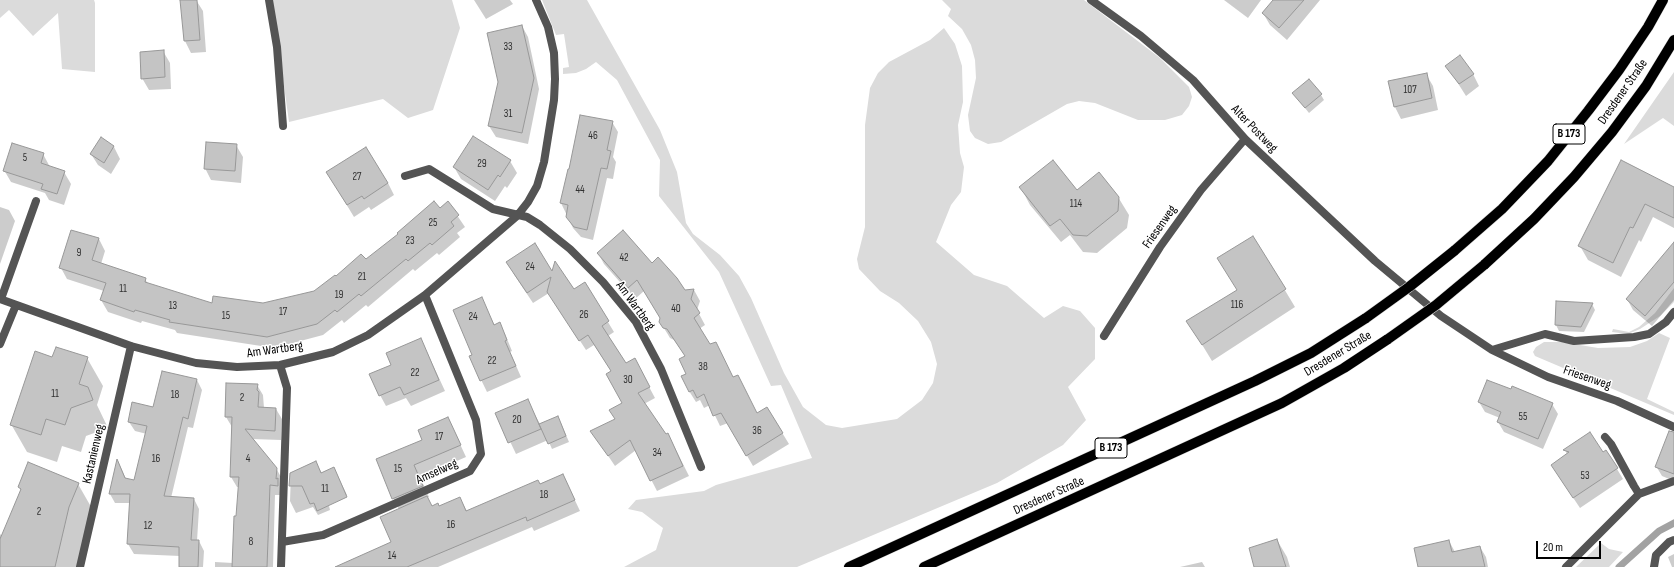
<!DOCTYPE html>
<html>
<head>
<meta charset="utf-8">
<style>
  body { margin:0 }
  #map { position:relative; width:1674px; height:567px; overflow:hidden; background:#fff; font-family:"Sofia Sans Condensed",sans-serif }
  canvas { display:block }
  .scale { position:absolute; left:1536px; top:541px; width:65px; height:18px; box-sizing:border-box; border:2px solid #000; border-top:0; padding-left:5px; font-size:12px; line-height:14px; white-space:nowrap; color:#000; -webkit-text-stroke:3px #fff; paint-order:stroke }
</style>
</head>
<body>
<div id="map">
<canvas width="1674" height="567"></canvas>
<div class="scale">20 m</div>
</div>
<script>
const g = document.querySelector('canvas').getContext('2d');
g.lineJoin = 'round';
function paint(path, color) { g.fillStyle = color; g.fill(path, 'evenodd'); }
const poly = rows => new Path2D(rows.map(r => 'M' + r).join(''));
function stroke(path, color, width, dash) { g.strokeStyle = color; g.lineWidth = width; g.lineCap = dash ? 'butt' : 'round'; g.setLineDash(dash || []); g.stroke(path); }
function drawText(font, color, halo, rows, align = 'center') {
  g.font = font + ' "Sofia Sans Condensed",sans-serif'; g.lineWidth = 3; g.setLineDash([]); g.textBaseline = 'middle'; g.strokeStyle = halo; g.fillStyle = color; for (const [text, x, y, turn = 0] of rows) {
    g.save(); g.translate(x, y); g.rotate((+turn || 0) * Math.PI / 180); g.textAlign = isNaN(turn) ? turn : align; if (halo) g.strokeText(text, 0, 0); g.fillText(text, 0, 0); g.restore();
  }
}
const green = poly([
  [0,0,94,0,95,3,95,72,62,69,58,13,33,36,9,10,0,18],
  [272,0,452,0,460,28,433,110,408,118,383,99,289,122],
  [542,0,587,0,660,130,677,172,686,223,693,234,720,255,739,276,751,298,784,373,803,407,826,425,842,428,897,419,922,400,933,383,937,364,931,342,918,321,899,303,880,291,859,269,857,259,865,227,865,125,870,88,878,73,889,62,930,40,944,28,955,44,962,66,963,102,958,125,960,153,964,167,961,192,951,205,936,242,974,275,1007,286,1044,318,1063,306,1080,311,1095,328,1095,359,1068,387,1086,420,1063,445,997,483,797,567,624,567,656,550,663,528,642,512,628,509,636,500,704,491,716,485,812,458,781,385,771,386,719,272,659,196,660,160,617,80,596,62,586,69,576,73,563,74,563,68,569,67,564,34,556,35],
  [942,0,1084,0,1160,58,1189,87,1192,97,1189,106,1182,115,1165,120,1138,120,1095,103,1079,101,1067,104,1001,142,988,144,975,138,970,131,968,115,976,78,975,60,971,45,962,29,948,16,951,9],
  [1674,72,1674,126,1663,118,1624,144],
  [1674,288,1674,302,1660,316,1640,329,1628,334,1612,332,1613,329,1629,332,1639,327,1655,313],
  [1659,333,1670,338,1647,399,1674,412,1674,415,1535,356,1533,352,1536,347,1544,342,1562,342,1598,348,1630,347,1647,341],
  [1601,543,1609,549,1623,552,1609,567,1576,567]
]);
const shadow = poly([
  [196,0,203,11,206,52,191,53,185,41,181,1],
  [474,0,510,0,513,4,486,19],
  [1224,0,1261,0,1248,18],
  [1275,0,1320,0,1287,40,1270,25,1263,13],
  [522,26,528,37,539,89,528,144,496,137,489,126],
  [163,51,170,63,171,89,149,90,142,78],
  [1447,66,1473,74,1479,86,1466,96],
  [1426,74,1433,86,1438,110,1401,119,1395,107],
  [1293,93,1321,95,1324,100,1309,113],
  [612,122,618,132,613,157,616,162,613,179,607,178,593,240,581,237,573,228,561,203],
  [101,138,114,147,120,159,111,174,98,165,91,154],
  [236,145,243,157,241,183,211,180,205,168],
  [43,154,50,167,64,172,71,184,64,205,49,200,45,193,11,182,4,170],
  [510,161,517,173,507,188,505,186,495,201,461,179,454,167],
  [1621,162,1674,188,1674,228,1653,217,1641,242,1639,240,1621,277,1588,260,1580,246],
  [388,183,394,195,371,210,369,207,354,217,334,184],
  [1021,188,1077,191,1118,197,1129,215,1127,228,1097,253,1083,252,1070,235,1061,242,1030,205],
  [448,202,465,227,457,233,460,237,439,255,437,253,415,271,413,269,368,307,366,305,344,323,342,320,323,335,274,348,177,333,175,330,142,321,141,323,108,312,101,300,104,291,67,279,61,268,99,239,105,251,101,264,145,279,148,284,213,304,263,304,314,292,366,261],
  [0,207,9,210,15,221,0,264],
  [1253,237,1295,307,1212,361,1198,338,1237,290],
  [1674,244,1674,300,1652,326,1633,310,1627,299],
  [598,253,652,265,684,291,694,290,700,301,697,310,705,325,699,329,757,414,767,408,789,444,753,466,728,423,720,426,710,405,704,408,700,400,696,402,689,391,686,357,674,340,670,338,667,333,660,322,661,318,644,291,635,299,604,264],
  [513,273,553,273,574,291,585,284,614,332,608,336,626,364,640,370,655,398,644,404,666,435,668,434,689,476,657,491,636,450,615,466,592,432,616,420,623,403,612,372,594,345,586,350,549,293,533,303],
  [481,298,495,326,499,324,505,334,512,351,510,352,521,377,487,392,470,357,473,356],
  [1592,304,1595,310,1584,332,1559,331,1556,325],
  [421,339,445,391,411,406,406,398,386,406,380,395,392,365],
  [87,358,103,386,97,405,108,428,86,436,81,452,62,446,57,462,27,452,11,424],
  [197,380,202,390,193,428,188,427,171,498,194,499,199,509,197,541,199,541,204,551,203,567,180,567,180,556,134,554,128,544,130,503,115,503,110,494,118,461,126,479,135,481,147,434,135,431,129,422,154,408],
  [257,385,263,395,264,408,276,409,282,419,281,440,252,439,276,468,282,479,284,495,275,495,273,567,215,567,215,562,233,563,239,487,237,487,231,477,232,427,226,417],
  [527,400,540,424,561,423,569,442,552,449,548,440,516,454,497,414],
  [1479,402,1552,404,1558,414,1543,449,1504,432,1498,422,1500,418,1485,412],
  [448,418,466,457,420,477,429,497,427,498,432,507,439,507,460,498,467,511,563,475,580,511,534,531,532,527,438,567,372,567,393,542,399,509,393,498,423,440],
  [1674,443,1674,481,1662,476,1656,466],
  [1565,450,1603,453,1617,469,1623,479,1580,508,1558,475,1567,454],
  [315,462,322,473,334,468,347,495,328,502,330,510,318,515,313,507,296,513,290,501,291,473],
  [78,484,94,512,78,567,0,567,0,534,2,536,21,491,19,487],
  [1277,540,1287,557,1290,567,1255,567],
  [1449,541,1455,552,1480,547,1486,557,1488,567,1419,567],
  [1674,554,1674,567,1672,567,1668,557],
  [1202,562,1205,567,1180,567]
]);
const stream = poly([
  [1619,567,1659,531,1674,523]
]);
const building = poly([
  [180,0,197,0,200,40,184,41,180,0],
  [1273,0,1304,0,1279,28,1262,13,1273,0],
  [522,25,534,78,522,133,488,126,498,82,487,33,522,25],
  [164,50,165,77,141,79,140,52,164,50],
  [1460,55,1474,74,1459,84,1445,66,1460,55],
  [1427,73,1432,98,1394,107,1388,81,1427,73],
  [1309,79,1322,94,1305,108,1292,93,1309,79],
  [580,115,613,121,607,150,611,151,607,169,601,168,587,230,574,227,566,217,568,205,560,203,568,169,569,169,580,115],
  [473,136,511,160,500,177,498,175,488,190,453,167,473,136],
  [101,137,114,146,104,163,90,154,101,137],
  [206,142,237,144,235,171,204,169,206,142],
  [12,143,44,153,41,163,65,171,57,194,41,189,43,184,3,171,12,143],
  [366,147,388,183,364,199,362,196,347,205,326,172,366,147],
  [1053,160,1077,190,1099,172,1119,197,1118,211,1087,236,1073,235,1060,219,1050,226,1019,187,1053,160],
  [1621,160,1674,187,1674,218,1645,204,1633,228,1630,227,1613,263,1578,246,1621,160],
  [434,201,440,208,448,201,459,215,451,222,454,226,432,245,430,243,408,261,406,259,361,296,359,294,337,312,335,310,317,324,267,337,169,322,170,320,135,310,134,312,100,300,106,283,59,268,71,230,99,238,92,260,146,278,145,282,212,303,213,296,263,303,314,291,335,275,336,276,361,254,366,259,398,234,397,233,434,201],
  [623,230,652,263,658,257,677,278,685,290,694,289,691,299,700,313,694,318,710,344,716,342,733,377,738,375,757,413,767,407,783,433,746,456,721,413,713,416,704,394,697,398,693,390,689,392,681,376,686,374,679,359,685,356,667,329,663,328,659,322,660,318,637,280,628,288,597,253,623,230],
  [1253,236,1286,289,1202,345,1186,321,1237,290,1217,258,1253,236],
  [1674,242,1674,282,1645,316,1626,299,1674,242],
  [535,243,552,271,555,261,574,289,585,282,609,321,602,326,626,363,635,358,650,387,638,393,666,434,668,433,683,466,650,481,630,440,608,456,590,431,615,419,609,410,622,403,606,374,611,371,588,335,579,341,547,292,551,277,527,293,506,262,535,243],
  [482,297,494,325,500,322,507,340,505,341,516,366,480,381,469,356,472,355,453,310,482,297],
  [1556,301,1593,303,1581,327,1555,325,1556,301],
  [421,338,439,380,404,395,400,387,379,396,369,374,391,365,386,353,421,338],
  [56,347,88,357,79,384,88,387,93,400,71,408,65,425,46,419,41,435,10,425,35,351,52,357,56,347],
  [162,371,197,379,188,419,183,417,164,496,194,498,191,540,199,540,198,567,179,567,179,547,127,544,130,494,109,494,117,459,125,478,134,480,147,426,128,422,132,402,153,407,162,371],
  [1487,380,1511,389,1512,386,1553,403,1538,439,1497,422,1501,412,1478,402,1487,380],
  [226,383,258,384,257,390,259,392,258,407,276,408,275,431,245,429,277,468,276,479,278,478,278,486,270,485,267,567,232,567,234,516,236,516,239,477,230,477,232,417,225,417,226,383],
  [528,399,541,429,508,443,495,413,528,399],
  [558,416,566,436,548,444,539,424,558,416],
  [448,417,461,445,414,465,423,486,392,499,376,459,422,440,418,430,448,417],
  [1669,431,1674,432,1674,474,1655,467,1669,431],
  [1590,432,1603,452,1606,450,1618,468,1573,498,1551,465,1569,452,1563,450,1590,432],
  [316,461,321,473,334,467,347,497,317,511,314,503,310,504,302,486,289,486,290,473,316,461],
  [28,462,79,483,69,507,55,567,0,567,0,539,21,489,18,487,28,462],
  [563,474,575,500,527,521,526,517,407,567,335,567,391,542,380,517,427,496,432,506,438,503,439,506,460,497,466,511,538,480,540,484,563,474],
  [1277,539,1286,567,1254,567,1249,548,1277,539],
  [1449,540,1452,552,1480,546,1485,567,1418,567,1414,548,1449,540]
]);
const lane = poly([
  [269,0,277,47,283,126],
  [1,299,36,201]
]);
const street = poly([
  [1091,0,1141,36,1193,80,1245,139,1375,261,1441,316,1492,350,1548,377,1617,401,1674,427],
  [405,176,429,169,493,209,527,217,540,225,570,249,603,282,636,322,661,369,701,467],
  [0,299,131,346,196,363,237,367,280,365,333,352,368,335,425,295,517,216,528,202,537,186,544,162,554,100,555,79,554,53,548,27,536,0],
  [1104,336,1160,247,1201,190,1245,139],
  [0,344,16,305],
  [1492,350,1545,334,1574,341,1634,337,1649,334,1666,322,1674,312],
  [280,365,287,388,281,567],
  [1605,437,1611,444,1634,486,1639,494],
  [282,542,323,535,470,471,481,454,476,420,425,295],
  [80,567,131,346],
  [1566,567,1639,494,1674,481],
  [1654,567,1656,555,1669,542,1674,540]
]);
const primary = poly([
  [1454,251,1502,209,1548,161,1588,111,1619,70,1648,27,1663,0],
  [1484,265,1534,219,1574,177,1612,132,1646,86,1674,40],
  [849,567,1255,381,1311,353,1366,318],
  [924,567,1282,403,1344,368,1388,339]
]);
const primaryBridge = poly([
  [1366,318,1409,287,1454,251],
  [1388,339,1436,305,1484,265]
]);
const numberNames = [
  ["33",508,47],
  ["107",1410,90],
  ["31",508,114],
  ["46",593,136],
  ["5",25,158],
  ["29",482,164],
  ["27",357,177],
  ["44",580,190],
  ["114",1076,204],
  ["25",433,223],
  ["23",410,241],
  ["9",79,253],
  ["42",624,258],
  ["24",530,267],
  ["21",362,277],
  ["11",123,289],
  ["19",339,295],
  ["116",1237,305],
  ["13",173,306],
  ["40",676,309],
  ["17",283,312],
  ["26",584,315],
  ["15",226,316],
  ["24",473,317],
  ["22",492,361],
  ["38",703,367],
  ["22",415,373],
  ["30",628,380],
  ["11",55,394],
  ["18",175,395],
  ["2",242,398],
  ["55",1523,417],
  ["20",517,420],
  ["36",757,431],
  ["17",439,437],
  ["34",657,453],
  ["16",156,459],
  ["4",248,459],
  ["15",398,469],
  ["53",1585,476],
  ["11",325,489],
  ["18",544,495],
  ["2",39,512],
  ["16",451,525],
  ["12",148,526],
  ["8",251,542],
  ["14",392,556]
];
const shields = [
  [1569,134,32],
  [1111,448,32]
];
const shieldNames = [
  ["B 173",1569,134],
  ["B 173",1111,448]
];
const streetNames = [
  ["Dresdener Straße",1623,92,-55],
  ["Alter Postweg",1254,129,46],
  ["Friesenweg",1160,227,-55],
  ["Am Wartberg",635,306,54],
  ["Am Wartberg",275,350,-8],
  ["Dresdener Straße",1338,354,-31],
  ["Friesenweg",1587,378,19],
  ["Kastanienweg",94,454,-77],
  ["Amselweg",437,472,-24],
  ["Dresdener Straße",1049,496,-24]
];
paint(green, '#dbdbdb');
paint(shadow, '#0003');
stroke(stream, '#a2a2a2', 7);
paint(building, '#c4c4c4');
stroke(building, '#989898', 1);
stroke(primary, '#dbdbdb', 11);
stroke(lane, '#545454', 8);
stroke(street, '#545454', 8);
stroke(primary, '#000', 10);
stroke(primaryBridge, '#dbdbdb', 11, []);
stroke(primaryBridge, '#000', 10);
drawText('11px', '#313131', null, numberNames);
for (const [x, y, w] of shields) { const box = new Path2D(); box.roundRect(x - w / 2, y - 10, w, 20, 3); g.fillStyle = '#fff'; g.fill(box); stroke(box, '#000', 1); }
drawText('bold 12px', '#000', null, shieldNames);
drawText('13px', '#000', '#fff', streetNames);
</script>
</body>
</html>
